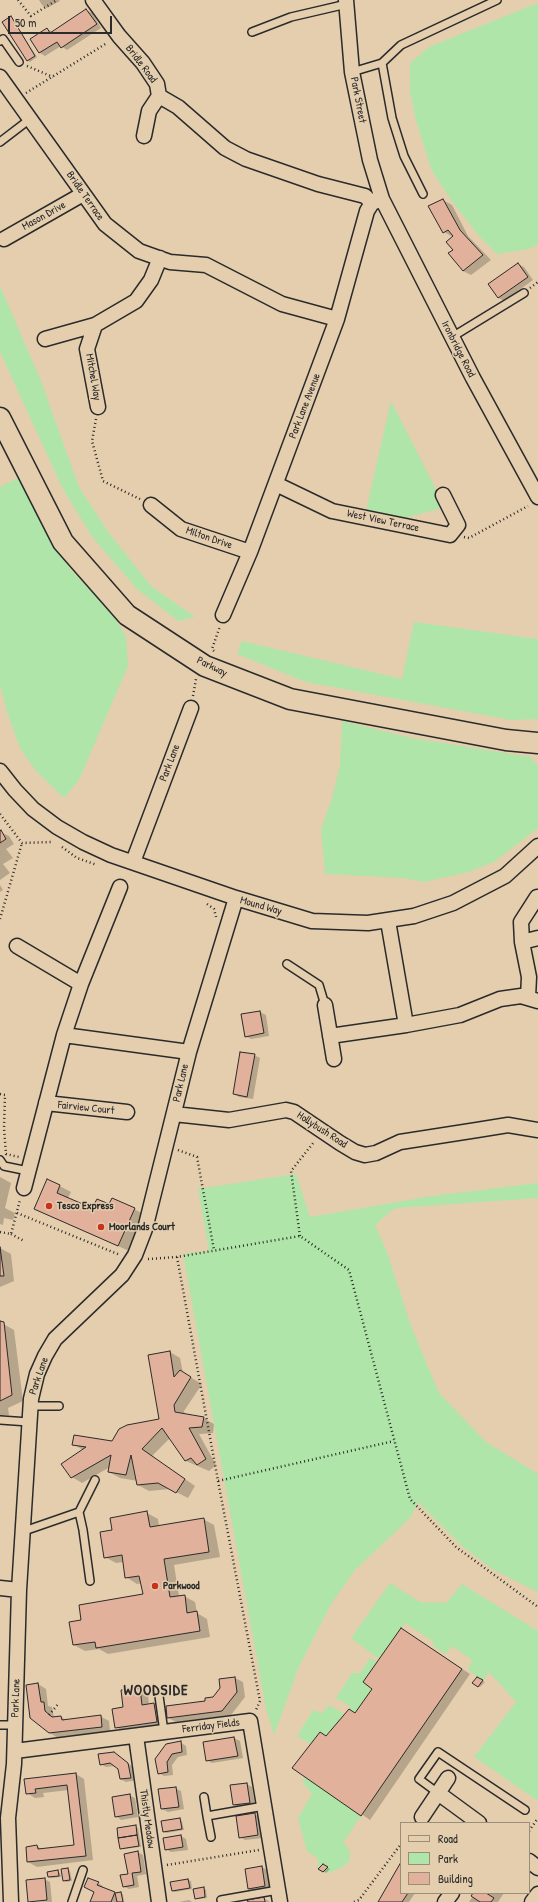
<!DOCTYPE html>
<html>
<head>
<meta charset="utf-8">
<style>
  body { margin:0 }
  #map { position:relative; width:538px; height:1902px; overflow:hidden; background:#e4ceae; font-family:"Patrick Hand",sans-serif }
  canvas { display:block }
  .legend { position:absolute; left:400px; top:1822px; width:130px; height:72px; box-sizing:border-box; background:#e4ceae; border:1px solid #9a8d7a; margin:0; padding:5px 7px; list-style:none; font-size:12px; color:#2b2b2b }
  .legend li { display:flex; align-items:center; gap:8px; height:20px }
  .legend b { width:20px; border:1px solid #9a8d7a }
  .scale { position:absolute; left:8px; top:16px; width:104px; height:18px; box-sizing:border-box; border:2px solid #2b2b2b; border-top:0; padding-left:5px; font-size:12px; line-height:14px; white-space:nowrap; color:#2b2b2b; -webkit-text-stroke:3px #e4ceae; paint-order:stroke }
</style>
</head>
<body>
<div id="map">
<canvas width="538" height="1902"></canvas>
<ul class="legend">
<li><b style="height:5px;background:#e4ceae"></b>Road</li>
<li><b style="height:11px;background:#afe5a8"></b>Park</li>
<li><b style="height:11px;background:#e2b19b"></b>Building</li>
</ul>
<div class="scale">50 m</div>
</div>
<script>
const g = document.querySelector('canvas').getContext('2d');
g.lineJoin = 'round';
function paint(path, color) { g.fillStyle = color; g.fill(path, 'evenodd'); }
const poly = rows => new Path2D(rows.map(r => 'M' + r).join(''));
function stroke(path, color, width, dash) { g.strokeStyle = color; g.lineWidth = width; g.lineCap = dash ? 'butt' : 'round'; g.setLineDash(dash || []); g.stroke(path); }
function drawText(font, color, halo, rows, align = 'center') {
  g.font = font + ' "Patrick Hand",sans-serif'; g.lineWidth = 3; g.setLineDash([]); g.textBaseline = 'middle'; g.strokeStyle = halo; g.fillStyle = color; for (const [text, x, y, turn = 0] of rows) {
    g.save(); g.translate(x, y); g.rotate((+turn || 0) * Math.PI / 180); g.textAlign = isNaN(turn) ? turn : align; if (halo) g.strokeText(text, 0, 0); g.fillText(text, 0, 0); g.restore();
  }
}
const green = poly([
  [538,3,538,244,529,249,497,254,480,237,451,200,432,171,416,121,410,92,410,63,429,47],
  [0,286,41,381,79,487,109,533,151,586,195,617,178,621,137,589,93,538,63,489,0,352],
  [391,401,445,507,405,518,366,511],
  [22,476,52,541,71,570,113,614,126,637,128,666,79,780,64,798,36,771,20,748,7,712,0,685,0,487],
  [414,622,538,639,538,719,511,720,306,682,237,654,242,641,402,679],
  [342,721,412,738,530,757,538,766,538,828,494,862,468,872,424,882,403,878,325,874,321,830,332,798,340,766],
  [296,1174,310,1217,432,1196,538,1183,538,1198,397,1208,391,1211,375,1225,387,1252,411,1326,439,1393,486,1442,538,1474,538,1592,492,1569,461,1545,418,1502,410,1518,355,1570,331,1604,298,1669,274,1735,266,1708,183,1254,209,1251,198,1189],
  [390,1583,420,1602,446,1603,462,1584,538,1631,538,1801,474,1757,516,1702,489,1672,483,1680,468,1670,472,1660,452,1646,445,1654,432,1645,434,1642,405,1623,379,1659,351,1638],
  [370,1658,377,1662,363,1682,372,1689,355,1713,349,1709,350,1706,336,1698,352,1673,360,1673],
  [329,1705,344,1714,326,1736,319,1732,311,1744,297,1736,313,1710,322,1713],
  [305,1776,361,1816,343,1843,349,1849,350,1860,343,1867,328,1873,323,1872,328,1867,323,1864,318,1869,318,1859,307,1851,298,1818,312,1794,302,1781]
]);
const shadow = poly([
  [39,0,59,0,60,1,47,8,42,5],
  [86,10,92,13,101,28,67,50,61,46,45,56,40,53,31,39,47,29,53,32],
  [11,17,37,57,30,62,28,60],
  [443,200,452,205,468,236,491,260,471,275,463,271,454,250,453,237,444,232],
  [518,264,524,267,533,280,504,301,499,298,490,285],
  [0,832,9,836,14,844,6,849,13,858,3,864,10,873,0,880],
  [0,885,3,890,0,892],
  [260,1012,266,1015,269,1036,251,1039,246,1036,242,1015],
  [254,1055,260,1058,253,1099,239,1097,234,1094],
  [0,1177,11,1183,5,1208,15,1213,13,1220,4,1218,3,1225,0,1224],
  [48,1180,71,1192,68,1198,93,1210,110,1206,134,1209,145,1215,129,1251,35,1208],
  [0,1248,11,1254,14,1281,0,1287],
  [0,1322,14,1330,23,1401,8,1408,9,1415,0,1416],
  [170,1352,180,1358,183,1373,202,1384,184,1411,185,1415,203,1418,214,1424,213,1433,199,1434,216,1465,209,1471,186,1461,170,1438,152,1456,195,1486,188,1498,170,1489,149,1491,138,1485,138,1481,120,1478,109,1472,110,1467,82,1483,72,1477,83,1450,73,1444,113,1442,160,1419],
  [147,1513,158,1519,159,1526,203,1519,214,1525,220,1557,174,1565,179,1596,184,1596,195,1602,197,1613,207,1619,210,1637,108,1654,99,1649,85,1651,74,1645,83,1621,144,1595,142,1583,137,1584,126,1577,124,1562,116,1563,105,1557,113,1531],
  [409,1634,470,1674,370,1820,294,1767,326,1737,356,1714],
  [235,1678,243,1682,245,1697,231,1715,176,1722,168,1718,214,1698],
  [477,1678,485,1682,480,1687,478,1686],
  [38,1684,46,1689,48,1706,52,1707,54,1718,61,1717,66,1720,100,1716,109,1721,110,1731,58,1738,50,1733,31,1718],
  [140,1689,148,1694,149,1705,154,1704,162,1709,165,1727,124,1732,116,1727,124,1708],
  [234,1738,240,1741,243,1758,212,1763,207,1760,204,1743],
  [180,1742,186,1746,187,1755,178,1757,172,1765,173,1775,164,1776,159,1773,156,1759],
  [119,1757,133,1767,136,1780,126,1782,120,1779,119,1769,115,1766,106,1767,101,1764],
  [76,1774,84,1779,93,1860,37,1867,28,1862,37,1846,43,1850,75,1846,69,1790,43,1793,44,1797,35,1798,27,1793,25,1780],
  [247,1784,252,1787,255,1805,239,1808,234,1805],
  [175,1788,181,1791,184,1809,168,1812,162,1809],
  [129,1795,135,1798,138,1817,121,1820,116,1816],
  [254,1814,260,1817,263,1838,245,1840,240,1837],
  [180,1819,182,1821,184,1830,166,1833,164,1831],
  [135,1826,138,1828,141,1847,123,1849,121,1848],
  [181,1836,186,1839,188,1850,171,1852,166,1849],
  [138,1852,143,1855,146,1874,137,1876,139,1887,129,1889,123,1886],
  [401,1864,401,1893,415,1893,409,1902,379,1902],
  [323,1865,330,1869,326,1873,319,1869],
  [262,1867,267,1870,270,1889,254,1892,249,1889],
  [68,1869,70,1871,72,1881,66,1882,64,1880],
  [58,1872,60,1873,61,1877,51,1878,49,1877],
  [44,1879,50,1882,52,1902,29,1901],
  [188,1880,191,1881,192,1889,175,1892,173,1891,171,1883],
  [98,1883,103,1886,102,1888,115,1894,123,1894,124,1902,91,1902,95,1892,90,1890],
  [204,1888,206,1890,207,1898,199,1899,196,1898],
  [475,1893,504,1893,498,1902,469,1902],
  [264,1898,270,1902,249,1902,249,1901],
  [189,1900,192,1902,179,1902]
]);
const building = poly([
  [86,9,97,24,61,48,57,42,39,53,30,39,47,28,50,33,86,9],
  [11,16,35,56,27,61,2,22,11,16],
  [443,199,460,230,483,255,463,271,448,253,453,250,446,242,453,236,448,230,443,233,428,206,443,199],
  [518,263,528,277,498,298,488,284,518,263],
  [1,830,6,839,0,843,0,831,1,830],
  [260,1011,264,1033,245,1037,241,1014,260,1011],
  [240,1052,255,1054,247,1097,233,1094,240,1052],
  [47,1179,60,1185,57,1193,92,1208,97,1199,109,1204,112,1198,135,1208,118,1246,34,1209,47,1179],
  [0,1247,4,1276,0,1276,0,1247],
  [0,1321,4,1322,12,1395,0,1401,0,1321],
  [170,1351,174,1377,180,1370,191,1377,174,1405,175,1412,204,1417,202,1427,189,1428,206,1459,197,1465,191,1458,185,1461,162,1428,142,1449,185,1479,176,1493,158,1483,137,1485,131,1455,126,1475,108,1472,111,1455,71,1478,61,1464,86,1447,72,1445,74,1435,112,1441,119,1429,127,1425,159,1419,148,1355,170,1351],
  [147,1511,150,1527,204,1518,209,1552,164,1559,170,1597,185,1595,187,1613,197,1611,200,1631,96,1648,95,1642,73,1645,69,1622,81,1620,79,1605,143,1594,139,1576,125,1578,122,1555,104,1558,100,1532,112,1530,110,1518,147,1511],
  [401,1628,462,1669,361,1816,292,1768,320,1732,326,1736,349,1709,355,1713,372,1689,363,1682,401,1628],
  [235,1677,237,1692,222,1711,167,1718,166,1706,205,1701,205,1698,213,1697,220,1688,219,1679,235,1677],
  [477,1677,483,1680,478,1687,472,1683,477,1677],
  [38,1683,41,1702,44,1702,45,1711,52,1717,61,1716,62,1720,101,1715,102,1727,49,1733,30,1718,26,1685,38,1683],
  [140,1688,142,1705,154,1703,157,1722,115,1728,112,1709,123,1707,121,1690,140,1688],
  [234,1737,238,1756,206,1761,203,1742,234,1737],
  [181,1741,182,1752,172,1754,167,1762,168,1772,158,1774,155,1759,166,1744,181,1741],
  [114,1752,128,1763,131,1778,120,1779,118,1769,110,1763,100,1765,98,1754,114,1752],
  [76,1773,86,1856,27,1862,26,1847,37,1845,38,1849,74,1845,67,1785,35,1789,36,1793,26,1794,24,1779,76,1773],
  [247,1783,250,1803,233,1805,230,1785,247,1783],
  [176,1787,179,1807,161,1809,158,1789,176,1787],
  [130,1794,133,1814,115,1817,112,1797,130,1794],
  [255,1813,258,1835,239,1838,236,1816,255,1813],
  [180,1818,182,1829,163,1832,161,1821,180,1818],
  [136,1825,137,1835,118,1838,117,1828,136,1825],
  [137,1835,139,1846,120,1849,118,1838,137,1835],
  [181,1835,183,1847,165,1850,163,1838,181,1835],
  [138,1851,141,1872,132,1873,134,1885,123,1887,120,1875,128,1874,124,1854,138,1851],
  [401,1862,401,1893,408,1893,402,1902,378,1902,401,1862],
  [323,1864,328,1867,323,1872,318,1869,323,1864],
  [262,1866,265,1886,248,1889,245,1869,262,1866],
  [68,1868,70,1880,63,1881,61,1869,68,1868],
  [58,1870,59,1876,48,1877,47,1872,58,1870],
  [45,1878,47,1900,28,1902,26,1880,45,1878],
  [88,1878,99,1882,97,1885,115,1892,111,1902,90,1902,94,1892,84,1887,88,1878],
  [188,1879,190,1888,172,1891,170,1882,188,1879],
  [204,1887,205,1897,195,1899,193,1889,204,1887],
  [121,1892,123,1902,117,1902,115,1893,121,1892],
  [473,1893,486,1893,494,1898,491,1902,480,1902,471,1896,473,1893],
  [264,1897,265,1902,248,1902,247,1900,264,1897]
]);
const path = poly([
  [18,0,31,16,57,0],
  [27,66,53,77],
  [26,93,107,43],
  [530,288,538,282],
  [96,419,92,441,103,481,140,499],
  [464,537,469,538,528,506],
  [214,651,212,649,220,626],
  [193,696,196,679],
  [0,814,22,843,53,842],
  [62,847,77,858,97,865],
  [207,904,214,909,216,917],
  [0,919,22,843],
  [0,1094,5,1095,4,1128,6,1154,19,1157],
  [178,1150,197,1157,214,1250],
  [17,1213,120,1255],
  [0,1232,11,1234,20,1200],
  [11,1234,24,1241],
  [300,1236,291,1171,314,1142],
  [177,1257,218,1481,394,1441],
  [148,1259,177,1257,300,1236,349,1270,410,1499,456,1547,538,1607],
  [218,1481,260,1701,256,1710],
  [49,1715,59,1703],
  [529,1831,538,1818],
  [167,1865,259,1850],
  [354,1902,359,1900,401,1844]
]);
const lane = poly([
  [252,32,291,17,347,4],
  [0,41,3,39,19,62],
  [382,63,392,118,404,156,423,194],
  [352,72,382,63,401,45,497,0],
  [0,142,30,119],
  [452,337,524,293],
  [287,964,319,985,325,1005],
  [0,1160,4,1166,28,1171],
  [30,1406,59,1406],
  [0,1420,29,1422],
  [22,1530,30,1529,79,1512],
  [90,1581,83,1530,79,1512,95,1480],
  [159,1696,164,1732],
  [0,1725,15,1725],
  [438,1793,419,1779,438,1752,525,1810],
  [204,1797,207,1816],
  [211,1837,207,1816,264,1806],
  [221,1900,278,1890],
  [72,1902,83,1870]
]);
const street = poly([
  [93,0,119,36,143,63,157,84,159,96,149,111,144,136],
  [346,0,352,72,370,160,382,199,473,378,538,497],
  [0,77,105,224,139,251,170,262,206,265,282,304,337,319],
  [159,96,178,107,225,148,246,159,318,184,365,196,372,203],
  [4,239,83,194],
  [45,339,95,325],
  [98,407,87,349,95,325,136,301,151,280,160,258],
  [276,484,332,511,450,535,458,525,443,495],
  [151,505,181,529,250,552],
  [223,615,250,552,337,319,367,211,372,203,382,199],
  [0,771,15,790,33,809,57,827,83,842,111,855,236,898,312,921,368,923,414,916,453,903,505,876,538,846],
  [133,862,191,708],
  [388,921,406,1025],
  [522,942,538,938],
  [17,946,81,984],
  [528,997,529,977,522,942,521,922,537,897],
  [325,1005,334,1059],
  [64,1035,189,1052],
  [330,1036,406,1025,460,1015,500,999,521,996,538,1001],
  [46,1103,127,1112],
  [174,1114,229,1120,286,1110,294,1112,340,1143,355,1152,365,1155,376,1153,400,1142,477,1130,508,1125,538,1130],
  [24,1188,64,1035,81,984,120,887],
  [0,1588,19,1590],
  [136,1736,159,1902],
  [15,1751,250,1721,280,1902],
  [438,1793,448,1778],
  [422,1817,438,1793,479,1823],
  [529,1861,538,1868],
  [11,1902,8,1818,14,1764,19,1590,31,1399,37,1374,45,1356,55,1339,122,1275,135,1255,145,1229,189,1052,236,898],
  [445,1902,452,1893],
  [532,1902,538,1894]
]);
const secondary = poly([
  [0,418,63,542,127,615,205,666,290,699,506,740,538,743]
]);
const markers = [
  [49,1206,4,"#c8321e"],
  [101,1227,4,"#c8321e"],
  [155,1586,4,"#c8321e"]
];
const streetNames = [
  ["Bridle Road",141,64,53],
  ["Park Street",358,100,79],
  ["Bridle Terrace",85,196,55],
  ["Mason Drive",44,216,-29],
  ["Ironbridge Road",458,349,63],
  ["Mitchel Way",93,377,80],
  ["Park Lane Avenue",305,406,-69],
  ["West View Terrace",383,521,12],
  ["Milton Drive",209,538,19],
  ["Parkway",212,667,26],
  ["Park Lane",170,763,-69],
  ["Mound Way",261,906,16],
  ["Park Lane",181,1083,-77],
  ["Fairview Court",86,1108,6],
  ["Hollybush Road",322,1130,33],
  ["Park Lane",39,1376,-71],
  ["Park Lane",16,1698,-88],
  ["Ferriday Fields",211,1726,-7],
  ["Thistly Meadow",147,1819,82]
];
const poiNames = [
  ["Tesco Express",57,1206],
  ["Moorlands Court",109,1227],
  ["Parkwood",163,1586]
];
const districtNames = [
  ["WOODSIDE",156,1691]
];
paint(green, '#afe5a8');
paint(shadow, '#0003');
paint(building, '#e2b19b');
stroke(building, '#2b2b2b', 1);
stroke(lane, '#2b2b2b', 10);
stroke(street, '#2b2b2b', 17);
stroke(secondary, '#2b2b2b', 23);
stroke(path, '#2b2b2b', 2.5, [1, 3]);
stroke(lane, '#e4ceae', 7);
stroke(street, '#e4ceae', 14);
stroke(secondary, '#e4ceae', 20);
for (const [x, y, r, color] of markers) { const dot = new Path2D(); dot.arc(x, y, r, 0, 2 * Math.PI); g.fillStyle = color; g.fill(dot); stroke(dot, '#e4ceae', 1.5); }
drawText('11px', '#2b2b2b', '#e4ceae', streetNames);
drawText('bold 11px', '#2b2b2b', '#e4ceae', poiNames, 'left');
g.letterSpacing = '1px';
drawText('bold 15px', '#2b2b2b', '#e4ceae', districtNames);
g.letterSpacing = '0px';
</script>
</body>
</html>
